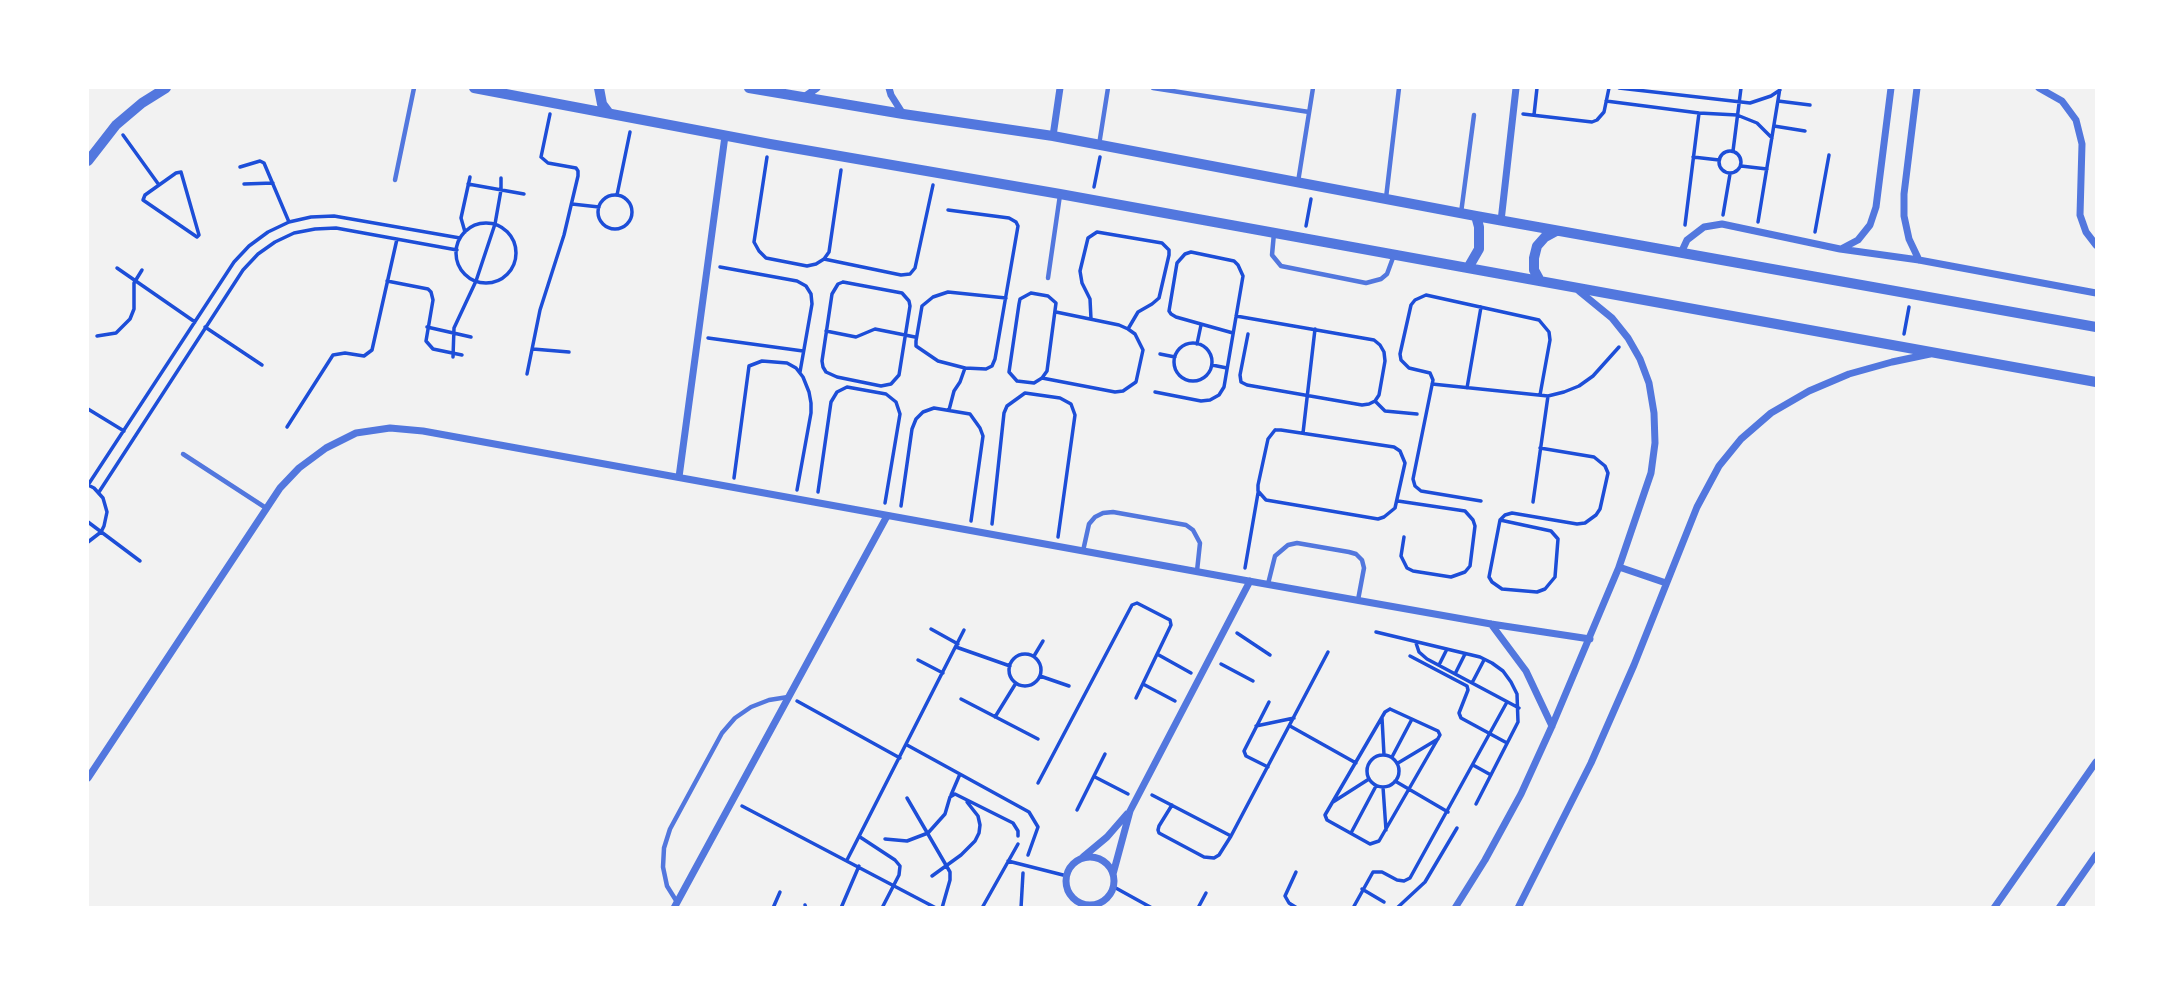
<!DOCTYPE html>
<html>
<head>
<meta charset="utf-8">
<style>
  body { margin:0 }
  #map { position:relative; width:2184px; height:995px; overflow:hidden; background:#f2f2f2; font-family:"Archivo Narrow",sans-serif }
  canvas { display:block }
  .frame { position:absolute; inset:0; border:89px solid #fff; pointer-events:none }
</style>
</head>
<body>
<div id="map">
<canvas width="2184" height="995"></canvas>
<div class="frame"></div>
</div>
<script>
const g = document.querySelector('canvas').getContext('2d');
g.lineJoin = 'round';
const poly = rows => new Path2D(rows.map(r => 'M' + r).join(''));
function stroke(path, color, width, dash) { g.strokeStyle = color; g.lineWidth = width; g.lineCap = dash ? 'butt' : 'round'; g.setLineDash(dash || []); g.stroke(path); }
const path = poly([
  [1619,88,1750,103,1771,96,1780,90],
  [1606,101,1699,113,1737,115,1757,123,1772,138],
  [1778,101,1810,105],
  [1523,114,1592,122,1597,120,1604,112,1609,88],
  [1534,115,1537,88],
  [1774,126,1805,131],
  [123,135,159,185],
  '1719 162a11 11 0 1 1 22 0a11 11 0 1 1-22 0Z',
  [1733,151,1741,88],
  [767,157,754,242,759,251,766,258,807,266,816,264,824,259,829,252,841,170],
  [1693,157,1719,160],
  [1741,166,1767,169],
  [240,167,260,161,264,163,289,222],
  [181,172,199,235,197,237,143,200,145,195,176,173,181,172],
  [244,184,273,183],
  [468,184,524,194],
  [1094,187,1100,157],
  [617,195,630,132],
  '598 212a17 17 0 1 1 34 0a17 17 0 1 1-34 0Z',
  [572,204,599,207],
  [948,210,1009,218,1016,222,1018,226,995,359,992,366,986,369,965,368,938,361,916,346,916,341,922,306,933,297,948,292,1006,298],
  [1723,215,1730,174],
  [1758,222,1780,88],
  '456 253a30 30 0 1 1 60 0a30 30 0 1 1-60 0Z',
  [1685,225,1699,113],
  [1306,226,1311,199],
  [465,232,461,218,470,177],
  [1815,232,1829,155],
  [824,259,901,275,910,274,915,268,933,185],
  [720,267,797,281,806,286,811,294,812,304,800,372],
  [117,268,195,322],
  [387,281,428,289,431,292,433,300,426,341,433,349,462,355],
  [843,282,902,293,909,301,910,306,899,375,891,384,881,386,837,377,826,372,823,367,822,361,832,294,838,284,843,282],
  [1031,293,1048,296,1056,303,1047,371,1042,378,1034,383,1017,381,1009,372,1019,304,1020,299,1031,293],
  [1236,316,1374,340,1380,345,1384,352,1385,361,1379,395,1375,401,1369,404,1362,405,1247,385,1241,382,1240,375,1248,334],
  [1091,319,1090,299,1082,283,1080,271,1088,238,1097,232,1162,243,1169,250,1169,255,1159,298,1152,304,1138,312,1128,329],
  [205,327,262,365],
  [427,327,471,337],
  [826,331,856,337,875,329,915,337],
  [1904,334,1909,307],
  [97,336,116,333,130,319,134,309,134,283,142,270],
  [708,338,803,351],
  '1174 362a19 19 0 1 1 38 0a19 19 0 1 1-38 0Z',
  [1197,344,1201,325],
  [533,349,569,352],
  [1160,354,1175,357],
  [453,357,454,328,476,281,495,224,501,190,501,178],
  [1212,365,1227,368],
  [527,374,540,310,564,235,578,176,578,171,576,168,548,163,541,157,550,114],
  [1042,378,1115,392,1123,391,1136,382,1143,350,1135,334,1128,329,1119,325,1056,312],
  [1432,384,1548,396,1564,392,1579,386,1593,376,1619,347],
  [1467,388,1481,307],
  [1155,392,1201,401,1210,400,1219,395,1224,387,1243,276,1238,265,1234,261,1191,252,1185,254,1177,263,1169,311,1171,314,1176,317,1233,333],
  [1375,401,1385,411,1417,414],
  [88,409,124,431],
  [949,410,954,391,960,382,965,368],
  [287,427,333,355,345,353,364,356,372,350,397,239],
  [1275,430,1281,430,1394,447,1400,451,1405,463,1395,508,1384,517,1378,519,1266,500,1258,491,1258,485,1268,439,1275,430],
  [1303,433,1315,329],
  [734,478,749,366,762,361,787,363,796,368,803,377,809,392,811,403,811,413,797,490],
  [99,492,243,270,258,254,275,242,294,233,315,229,336,228,457,250],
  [818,492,831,402,837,392,847,387,886,394,896,402,900,414,885,503],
  [1398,501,1465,511,1473,520,1475,526,1470,566,1465,572,1451,577,1413,571,1407,568,1401,556,1404,537],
  [1481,501,1421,491,1415,486,1413,479,1433,380,1430,373,1409,368,1401,360,1400,354,1411,305,1415,300,1426,295,1539,320,1549,332,1550,340,1540,395],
  [1533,502,1548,396],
  [901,506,912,429,916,419,923,412,934,408,970,414,980,428,983,436,971,521],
  [1500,520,1551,531,1558,539,1555,577,1545,589,1537,592,1502,589,1492,582,1489,577,1500,520,1505,515,1512,513,1577,524,1585,523,1596,515,1600,509,1608,473,1605,466,1594,457,1540,448],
  [88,522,140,561],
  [992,524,1004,413,1007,406,1025,393,1060,398,1071,404,1075,415,1058,537],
  [88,542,101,532,104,526,107,512,103,498,94,488,88,485,234,262,249,246,268,232,289,222,311,217,334,216,460,238],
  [1245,568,1258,493],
  [931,629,958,644],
  [1376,632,1480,657,1492,663,1503,671,1511,682,1517,694,1518,722,1476,804],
  [1237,633,1270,655],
  [1416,643,1419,652,1427,659,1519,708],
  [956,647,1010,666],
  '1009 670a16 16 0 1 1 32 0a16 16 0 1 1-32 0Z',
  [1157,654,1191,673],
  [1034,656,1043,641],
  [1410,656,1467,686,1468,690,1459,713,1461,718,1507,743],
  [918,660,943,673],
  [1221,664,1253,681],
  [1439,665,1447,649],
  [1455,674,1465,654],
  [1040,676,1069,686],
  [1472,683,1484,660],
  [1143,684,1175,701],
  [961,699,1038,739],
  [797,701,900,758],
  [1390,709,1438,731,1440,735,1379,841,1370,844,1327,820,1325,815,1385,712,1390,709],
  [995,717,1016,683],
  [1382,718,1384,755],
  [1256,726,1294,718],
  [1290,726,1356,763],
  [907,745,1029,812,1038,827,1028,855],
  '1367 771a16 16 0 1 1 32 0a16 16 0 1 1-32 0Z',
  [1392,757,1412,719],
  [1398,763,1438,739],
  [1473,765,1491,775],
  [1268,767,1246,756,1244,751,1269,702],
  [1095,777,1128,794],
  [1395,781,1448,812],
  [1038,783,1132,605,1137,603,1170,620,1171,625,1136,698],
  [1383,787,1386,830],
  [951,795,960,774],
  [1152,795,1231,836],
  [907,798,950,872,950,880,942,908],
  [1333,802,1369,779],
  [1172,805,1159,826,1158,830,1159,833,1204,857,1214,858,1219,855,1231,836,1328,652],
  [742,806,936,908],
  [1077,810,1105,754],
  [1351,833,1376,786],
  [860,837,895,860,900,866,899,875,882,908],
  [885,839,907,841,928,833,945,814,950,797,955,794,1013,823,1018,831,1018,836],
  [847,860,964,630],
  [1008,861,1067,876],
  [1296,872,1285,896,1289,903,1297,908],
  [932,876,961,855,975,841,979,833,980,825,978,816,967,802],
  [1114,887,1152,908],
  [1362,889,1384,902],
  [805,905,806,908],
  [773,908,780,892],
  [841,908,859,866],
  [982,908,1018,844],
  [1021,908,1023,873],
  [1198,908,1206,893],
  [1353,908,1373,872,1382,872,1397,880,1404,881,1410,878,1507,702],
  [1397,908,1425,882,1457,828]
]);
const service = poly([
  [1153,88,1309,112],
  [1099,145,1108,88],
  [395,180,414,88],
  [1298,182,1313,88],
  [1386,198,1399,88],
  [1461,213,1474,115],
  [1274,233,1272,255,1281,266,1366,283,1381,279,1387,274,1394,255],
  [1048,278,1060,195],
  [183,454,266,508],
  [1083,551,1089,524,1095,517,1103,513,1113,512,1186,525,1193,530,1200,543,1197,571],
  [1268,584,1275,556,1288,545,1297,543,1349,552,1356,554,1362,560,1364,568,1358,600],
  [677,902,667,886,663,867,664,848,670,829,722,733,735,718,751,707,769,700,788,697]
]);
const minor = poly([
  [889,88,891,95,903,114],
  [1917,88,1904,194,1904,216,1909,239,1919,260],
  [2039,88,2062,101,2076,120,2082,144,2080,215,2086,232,2096,245],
  [804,97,817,88],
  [1053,136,1060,88],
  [1501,221,1516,88],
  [1841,249,1858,240,1870,225,1876,207,1891,88],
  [1681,253,1687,240,1704,227,1722,224,1840,249,1919,260,2096,293],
  [679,477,725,136],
  [1619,567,1666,583],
  [1491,624,1526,671,1552,726],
  [88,778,280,488,299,468,326,448,356,433,390,428,423,431,1243,580,1491,624,1590,639],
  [1083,857,1107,837,1127,814],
  '1066 881a24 24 0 1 1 48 0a24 24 0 1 1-48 0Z',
  [1113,874,1130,811,1250,581],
  [674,908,887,516],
  [1455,908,1485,860,1521,794,1552,726,1619,567,1651,473,1655,443,1654,413,1649,383,1640,359,1628,338,1612,318,1579,291],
  [1518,908,1591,763,1634,665,1697,507,1719,466,1741,439,1771,413,1809,391,1849,374,1892,362,1930,354],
  [1994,908,2096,762],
  [2059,908,2096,855]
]);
const tertiary = poly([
  [474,88,770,144,1060,194,2096,382],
  [599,88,602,104,608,112],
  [749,88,903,114,1053,136,1476,216,2096,327],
  [88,161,116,125,142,103,166,88],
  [1468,268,1479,249,1479,227,1476,216],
  [1540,281,1534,270,1534,258,1537,246,1545,237,1556,231]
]);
stroke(path, '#1d4ed8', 3.5);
stroke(service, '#5277de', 4.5);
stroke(minor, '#5277de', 7);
stroke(tertiary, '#5277de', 10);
</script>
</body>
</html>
